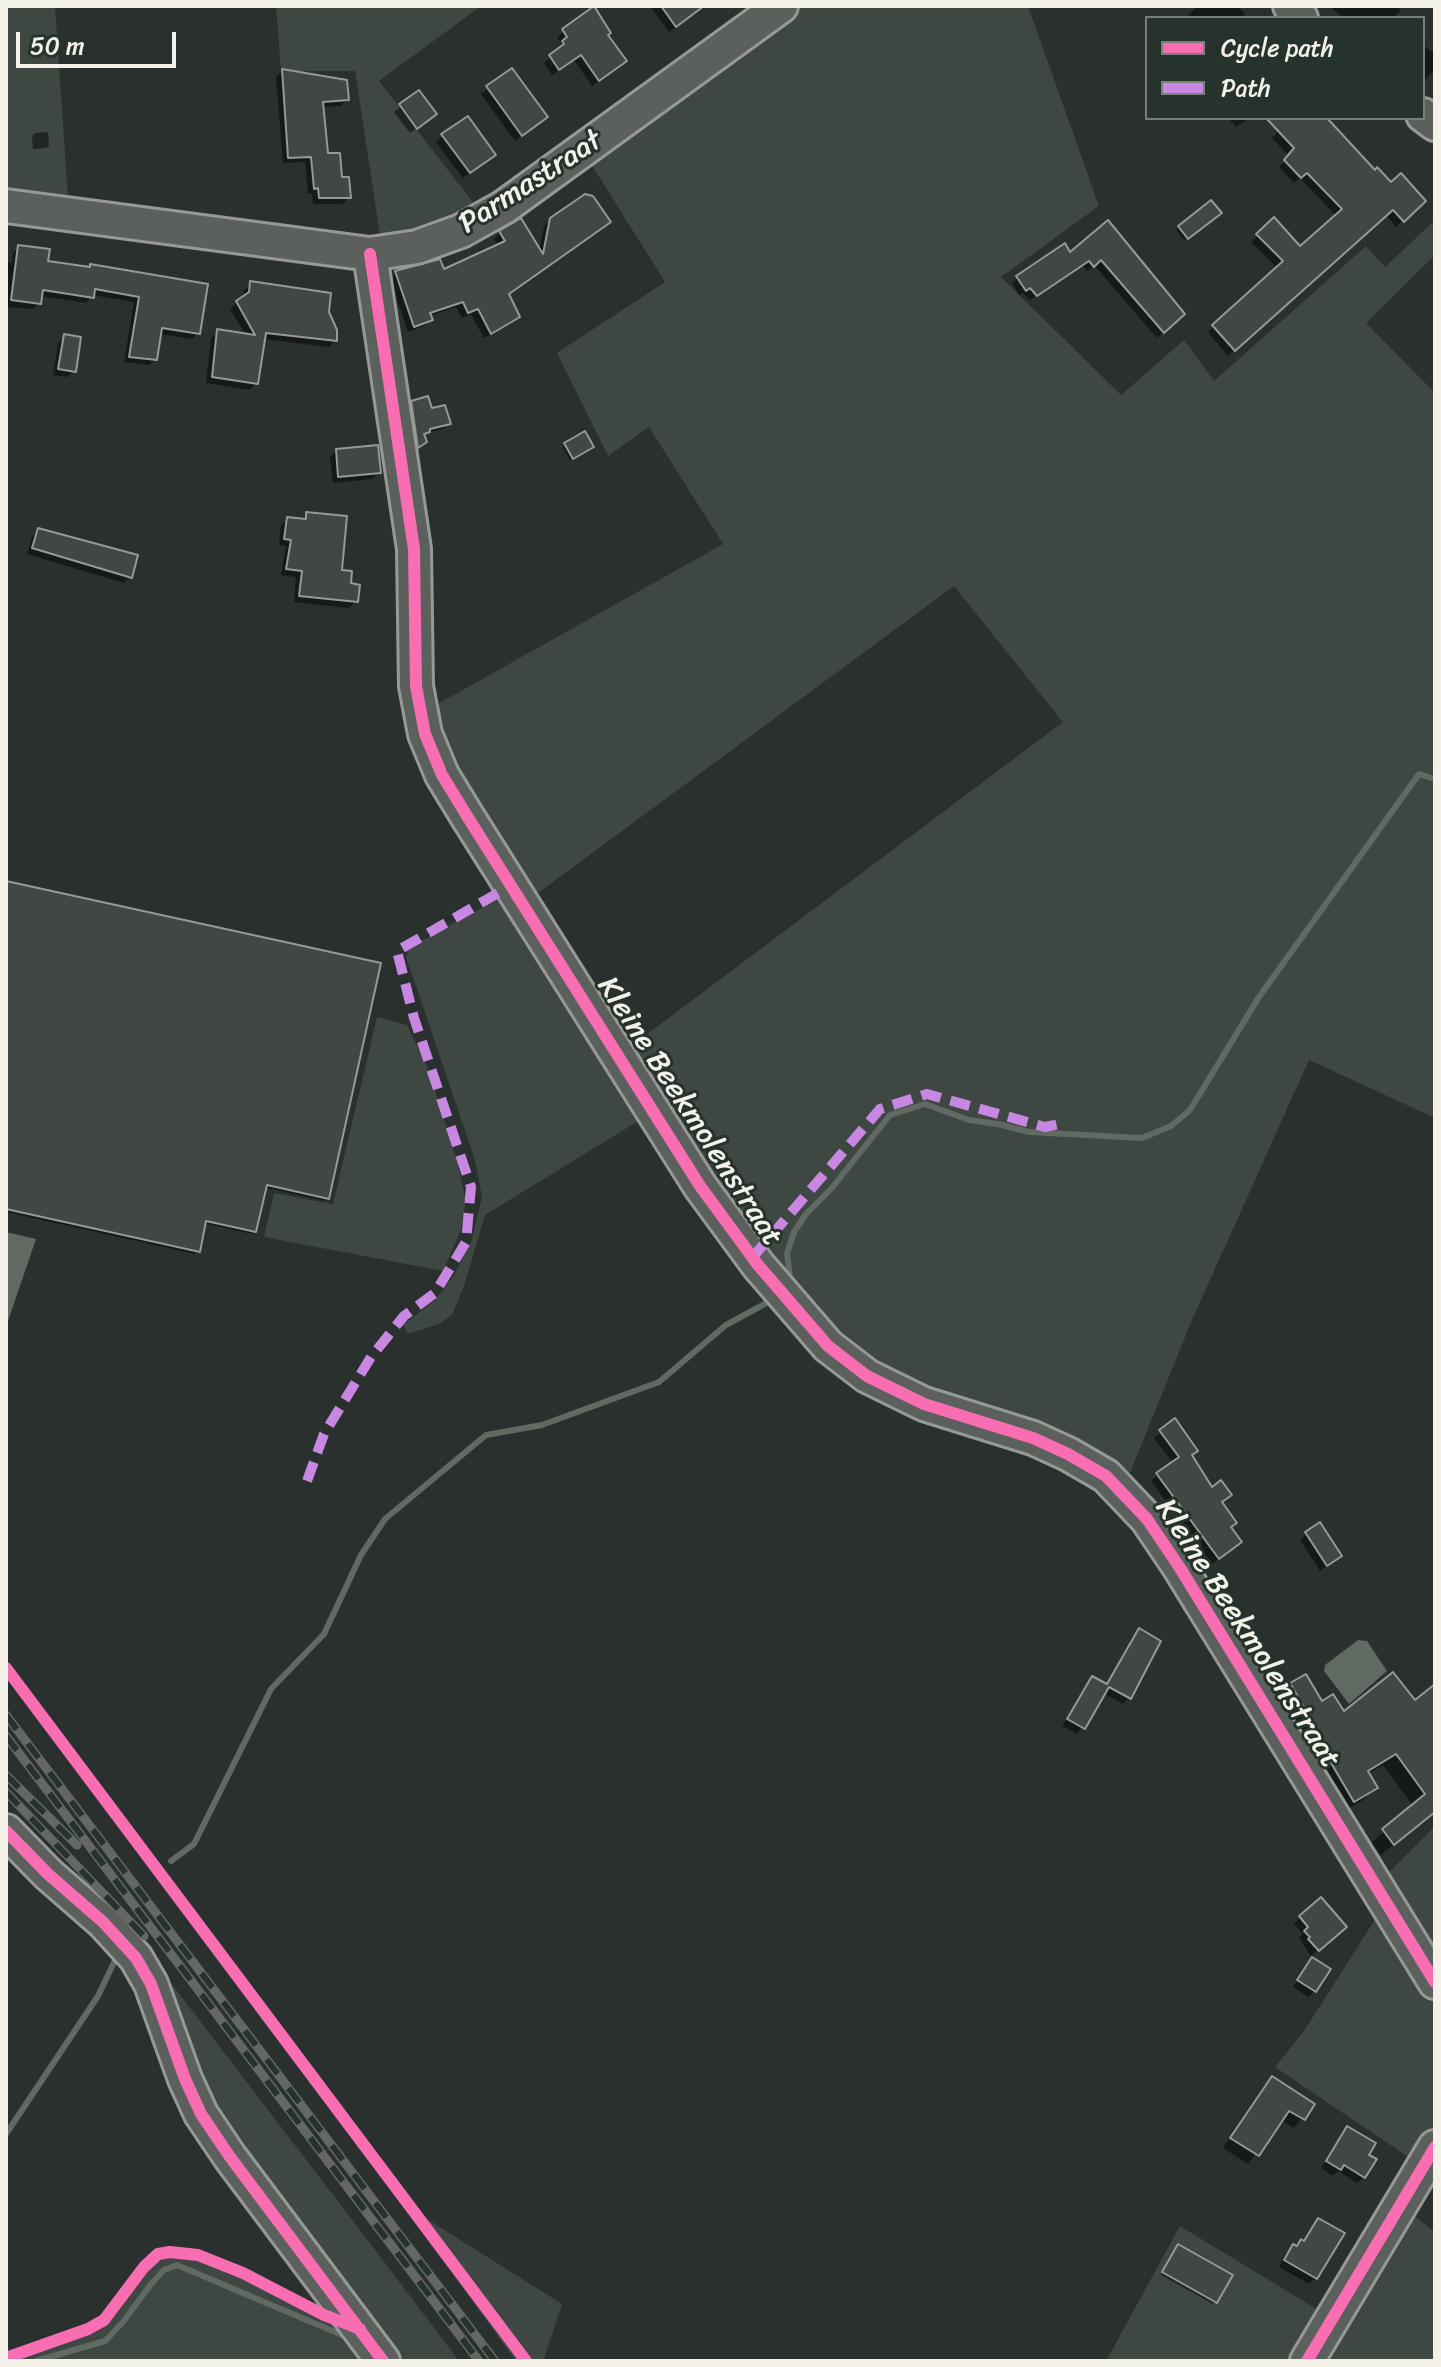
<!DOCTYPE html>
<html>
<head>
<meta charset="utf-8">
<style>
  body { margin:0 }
  #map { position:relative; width:1441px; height:2367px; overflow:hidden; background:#29302d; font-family:Sriracha,sans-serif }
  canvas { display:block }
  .frame { position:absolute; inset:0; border:8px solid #f4f1e8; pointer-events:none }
  .legend { position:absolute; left:1145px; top:16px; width:280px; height:104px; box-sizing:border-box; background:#26332d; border:2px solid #787f78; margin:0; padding:10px 14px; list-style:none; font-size:24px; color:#f4f1e8 }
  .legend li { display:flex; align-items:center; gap:16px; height:40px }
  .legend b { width:40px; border:2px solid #787f78 }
  .scale { position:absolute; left:16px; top:32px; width:160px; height:36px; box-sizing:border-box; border:4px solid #f4f1e8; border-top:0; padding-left:10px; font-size:24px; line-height:28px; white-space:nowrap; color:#f4f1e8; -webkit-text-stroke:6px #26332d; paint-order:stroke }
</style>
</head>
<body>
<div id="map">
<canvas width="1441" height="2367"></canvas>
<div class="frame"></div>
<ul class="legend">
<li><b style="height:10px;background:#f96db3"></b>Cycle path</li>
<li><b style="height:10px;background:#c787e3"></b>Path</li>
</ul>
<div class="scale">50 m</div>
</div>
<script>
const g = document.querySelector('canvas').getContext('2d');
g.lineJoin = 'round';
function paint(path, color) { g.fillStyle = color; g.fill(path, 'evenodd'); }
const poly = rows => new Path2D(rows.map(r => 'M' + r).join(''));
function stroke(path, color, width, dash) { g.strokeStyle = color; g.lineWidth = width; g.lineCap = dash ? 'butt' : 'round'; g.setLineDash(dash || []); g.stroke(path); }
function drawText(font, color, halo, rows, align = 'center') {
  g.font = font + ' Sriracha,sans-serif'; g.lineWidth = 6; g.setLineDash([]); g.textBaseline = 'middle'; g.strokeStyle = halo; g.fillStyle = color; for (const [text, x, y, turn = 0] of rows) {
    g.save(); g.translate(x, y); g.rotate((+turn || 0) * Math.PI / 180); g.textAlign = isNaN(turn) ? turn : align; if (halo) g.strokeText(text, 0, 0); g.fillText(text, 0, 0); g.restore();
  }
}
const green = poly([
  [6,6,55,6,68,197,6,189],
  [276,6,481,6,379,81,475,205,430,227,380,235,355,71,281,71],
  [798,6,1028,6,1099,206,1001,277,1121,395,1184,340,1214,381,1366,246,1385,267,1435,220,1435,255,1366,323,1435,393,1435,1118,1309,1060,1192,1320,1130,1473,1083,1442,1026,1416,973,1402,912,1380,874,1361,840,1338,777,1265,692,1148,630,1047,1063,722,954,586,534,896,441,745,434,706,723,544,649,427,608,456,557,353,665,282,591,164],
  [500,898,645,1117,485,1215,464,1286,452,1315,439,1324,408,1334,403,1325,435,1300,453,1277,471,1242,482,1197,474,1157,406,957,410,947],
  [377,1017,407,1025,427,1066,457,1161,466,1201,461,1230,443,1271,264,1237,274,1193,333,1204],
  [1435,1826,1435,1954,1385,1876],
  [1383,1907,1435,1990,1435,2127,1414,2161,1275,2067,1304,2031],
  [161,1970,392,2272,459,2361,395,2361,202,2093],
  [400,2202,562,2304,543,2361,516,2361],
  [1410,2213,1435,2232,1435,2361,1321,2361],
  [1180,2226,1323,2313,1291,2361,1106,2361],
  [174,2249,221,2265,352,2329,377,2361,6,2361,6,2356,86,2333,118,2309,155,2260]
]);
const water = poly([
  [6,1232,36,1239,6,1327],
  [1358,1640,1367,1641,1387,1671,1349,1704,1324,1671,1325,1665]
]);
const shadow = poly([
  [650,6,698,6,693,14,669,32],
  [1198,6,1238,6,1245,14,1241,18,1190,18,1188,15],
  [1330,6,1396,6,1401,10,1394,18,1343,18],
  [593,9,618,67,592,86,574,60,552,75,544,63,558,51,562,44,557,37],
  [1423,45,1435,54,1435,69,1423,82],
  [282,71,347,99,341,106,321,107,326,155,349,197,343,204,313,204,312,193,308,194,305,162,283,163,276,77],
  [512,71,539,123,515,141,481,94],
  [401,106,428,120,410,133,394,112],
  [1228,118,1250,118,1236,127],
  [1292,118,1324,118,1375,173,1391,185,1424,201,1396,227,1386,215,1228,356,1208,332,1278,269,1251,242,1274,220,1300,249,1336,216,1300,178,1294,183,1279,167,1289,156,1272,138],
  [48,132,49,146,46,148,33,149,32,136,35,133],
  [443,136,487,161,463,178,436,142],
  [1216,216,1184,240,1176,230,1179,227],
  [551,219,608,222,507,295,518,317,512,323,484,338,471,314,462,318,456,307,429,316,431,320,424,326,408,332,390,279,396,272,443,272,498,246,494,239,500,233,539,252,544,226],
  [1108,223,1177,320,1157,338,1094,265,1087,271,1082,265,1030,300,1023,293,1019,295,1012,283,1018,277,1070,255],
  [19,247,46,263,89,269,91,267,198,333,192,339,159,334,155,359,149,365,124,362,134,302,92,295,86,303,40,296,39,303,33,309,6,307,6,262,12,263,13,253],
  [251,284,327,312,335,340,329,347,263,339,256,383,250,390,206,383,211,338,218,332,246,335,230,309,243,298,244,290],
  [64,337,74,371,67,377,53,375,58,343],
  [412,403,430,411,448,424,443,429,426,433,419,447,413,451,407,408],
  [565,444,589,450,570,460,563,447],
  [336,451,379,472,372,479,333,483,330,457],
  [307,514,349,585,356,601,349,608,294,602,296,577,281,575,286,546,279,545,281,525,288,519,301,521],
  [39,530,131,576,124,583,27,554,32,537],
  [6,883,327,1198,325,1201,264,1187,252,1234,204,1223,195,1254,6,1212],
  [1161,1432,1190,1456,1220,1503,1233,1548,1212,1564,1151,1481,1173,1463,1154,1438],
  [1307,1534,1339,1556,1320,1571,1300,1540],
  [1140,1631,1129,1698,1123,1704,1103,1693,1077,1734,1062,1726,1086,1685,1093,1678,1105,1685],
  [1291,1685,1344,1714,1435,1702,1435,1810,1381,1855,1371,1843,1413,1806,1383,1765,1367,1774,1375,1788,1363,1800,1341,1813,1324,1774,1279,1697],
  [1300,1917,1338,1933,1311,1956,1299,1938,1303,1934,1294,1924],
  [1312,1960,1315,1991,1308,1997,1293,1987],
  [1272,2078,1312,2104,1294,2128,1281,2120,1248,2164,1223,2148,1263,2087],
  [1348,2128,1366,2156,1364,2177,1357,2183,1338,2171,1333,2176,1321,2168],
  [1318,2220,1316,2278,1309,2284,1279,2267,1286,2253,1302,2242],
  [1176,2249,1215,2301,1213,2304,1161,2275]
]);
const stream = poly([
  [791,1285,787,1254,794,1232,806,1214,831,1189,890,1115,925,1104,969,1120,998,1124,1029,1132,1142,1138,1171,1126,1190,1110,1259,997,1419,774,1435,779],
  [171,1861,194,1844,271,1689,324,1634,361,1555,385,1519,486,1435,542,1425,659,1382,726,1325,772,1300],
  [6,2134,98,1996,118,1954],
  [36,2361,105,2341,123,2322,151,2284,164,2270,177,2265,349,2338]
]);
const building = poly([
  [594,6,611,33,608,35,627,61,599,81,581,55,559,70,549,55,564,44,562,41,567,37,562,29,594,6],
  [661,6,704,6,676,27,661,6],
  [512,68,548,117,522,136,486,86,512,68],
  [282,69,347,80,349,100,323,102,328,153,340,153,342,177,349,177,351,198,319,198,318,188,314,189,311,157,288,158,282,69],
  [419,90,437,114,417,129,399,104,419,90],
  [468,116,496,155,470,173,441,134,468,116],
  [1266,118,1327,118,1375,170,1377,167,1391,182,1401,173,1426,201,1404,222,1393,210,1235,351,1212,325,1283,261,1256,234,1274,217,1300,246,1342,209,1307,173,1301,178,1284,160,1294,148,1266,118],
  [585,194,593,196,611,222,509,294,520,317,491,334,478,309,468,313,463,302,430,313,433,320,414,327,395,271,440,259,444,269,505,241,499,231,521,218,543,254,550,218,585,194],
  [1211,200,1222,213,1188,239,1178,226,1211,200],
  [1108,220,1185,314,1164,333,1101,260,1094,267,1089,261,1037,296,1030,288,1026,291,1016,276,1065,243,1070,252,1108,220],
  [18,245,50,249,48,261,90,267,90,264,208,284,200,334,162,328,157,360,129,357,139,297,95,289,94,298,43,290,41,304,11,300,18,245],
  [250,281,331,293,329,312,337,330,337,341,266,333,258,384,212,377,217,329,255,335,236,301,249,292,250,281],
  [64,334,81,337,76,372,58,369,64,334],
  [428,396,432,408,445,405,451,424,430,429,430,432,424,434,427,442,418,448,411,401,428,396],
  [585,431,594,447,573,459,564,443,585,431],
  [378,445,381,473,338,477,336,449,378,445],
  [306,512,347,516,342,570,352,571,351,583,360,585,358,602,299,596,302,571,286,569,291,540,284,539,287,517,306,519,306,512],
  [38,528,138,555,132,578,32,548,38,528],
  [6,881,381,963,329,1199,267,1185,256,1232,206,1221,200,1252,6,1209,6,881],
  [1175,1418,1198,1451,1192,1455,1212,1487,1221,1480,1232,1495,1222,1502,1237,1523,1231,1527,1242,1542,1219,1559,1156,1473,1179,1457,1159,1430,1175,1418],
  [1320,1522,1342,1556,1327,1566,1305,1532,1320,1522],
  [1139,1628,1161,1641,1131,1699,1109,1687,1085,1729,1067,1719,1092,1676,1107,1684,1139,1628],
  [1393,1672,1415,1700,1435,1684,1435,1812,1394,1845,1382,1829,1425,1794,1396,1754,1368,1771,1378,1788,1354,1802,1331,1763,1335,1761,1290,1683,1306,1674,1322,1701,1333,1694,1344,1711,1393,1672],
  [1321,1897,1347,1927,1319,1951,1308,1939,1310,1937,1304,1931,1308,1927,1299,1916,1321,1897],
  [1312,1957,1331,1969,1316,1992,1297,1980,1312,1957],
  [1272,2076,1315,2104,1305,2120,1289,2111,1259,2156,1230,2138,1272,2076],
  [1347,2126,1376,2143,1369,2155,1377,2159,1365,2178,1344,2165,1341,2170,1326,2161,1347,2126],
  [1318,2218,1345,2233,1317,2279,1284,2260,1293,2244,1297,2246,1301,2239,1304,2241,1318,2218],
  [1178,2244,1233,2275,1217,2303,1162,2272,1178,2244]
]);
const minor = poly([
  [1290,6,1301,18],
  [1423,115,1435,124],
  [6,206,370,254,417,247,461,231,504,207,781,6],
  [370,254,414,549,416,686,425,734,442,775,467,816,700,1186,758,1265,828,1346,867,1376,924,1404,1033,1438,1068,1454,1106,1476,1147,1519,1180,1568,1435,1982],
  [6,1831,48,1874,103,1922,136,1958,151,1984,185,2079,201,2114,230,2157,383,2361],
  [1307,2361,1435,2147]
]);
const rail = poly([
  [6,1715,495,2361],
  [6,1736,479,2361],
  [6,1775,77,1845],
  [6,1792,144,1936]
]);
const quiet = poly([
  [752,1258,880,1109,927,1094,1045,1127,1064,1123],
  [307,1481,324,1434,371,1357,404,1316,435,1293,466,1242,471,1187,414,1018,397,951,512,885]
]);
const cycleway = poly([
  [370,254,414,549,416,686,425,734,442,775,467,816,700,1186,758,1265,828,1346,867,1376,924,1404,1033,1438,1068,1454,1106,1476,1147,1519,1180,1568,1435,1982],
  [6,1668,526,2361],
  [6,1831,48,1874,103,1922,136,1958,151,1984,185,2079,201,2114,230,2157,383,2361],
  [6,2358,88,2329,104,2320,144,2267,158,2254,170,2252,198,2255,243,2273,324,2315,360,2329],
  [1307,2361,1435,2147]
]);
const streetNames = [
  ["Parmastraat",531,183,-33],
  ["Kleine Beekmolenstraat",689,1112,57],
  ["Kleine Beekmolenstraat",1247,1634,57]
];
paint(green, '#3e4742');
paint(water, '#616963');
paint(shadow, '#0007');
stroke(stream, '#616963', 6);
paint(building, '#414744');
stroke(building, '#969996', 2);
stroke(minor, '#969996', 38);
stroke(minor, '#5c605c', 32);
stroke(rail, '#646764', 9);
stroke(rail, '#26332d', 6, [18]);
stroke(quiet, '#c787e3', 10, [20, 10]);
stroke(cycleway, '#f96db3', 12);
drawText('30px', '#f4f1e8', '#26332d', streetNames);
</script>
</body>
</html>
